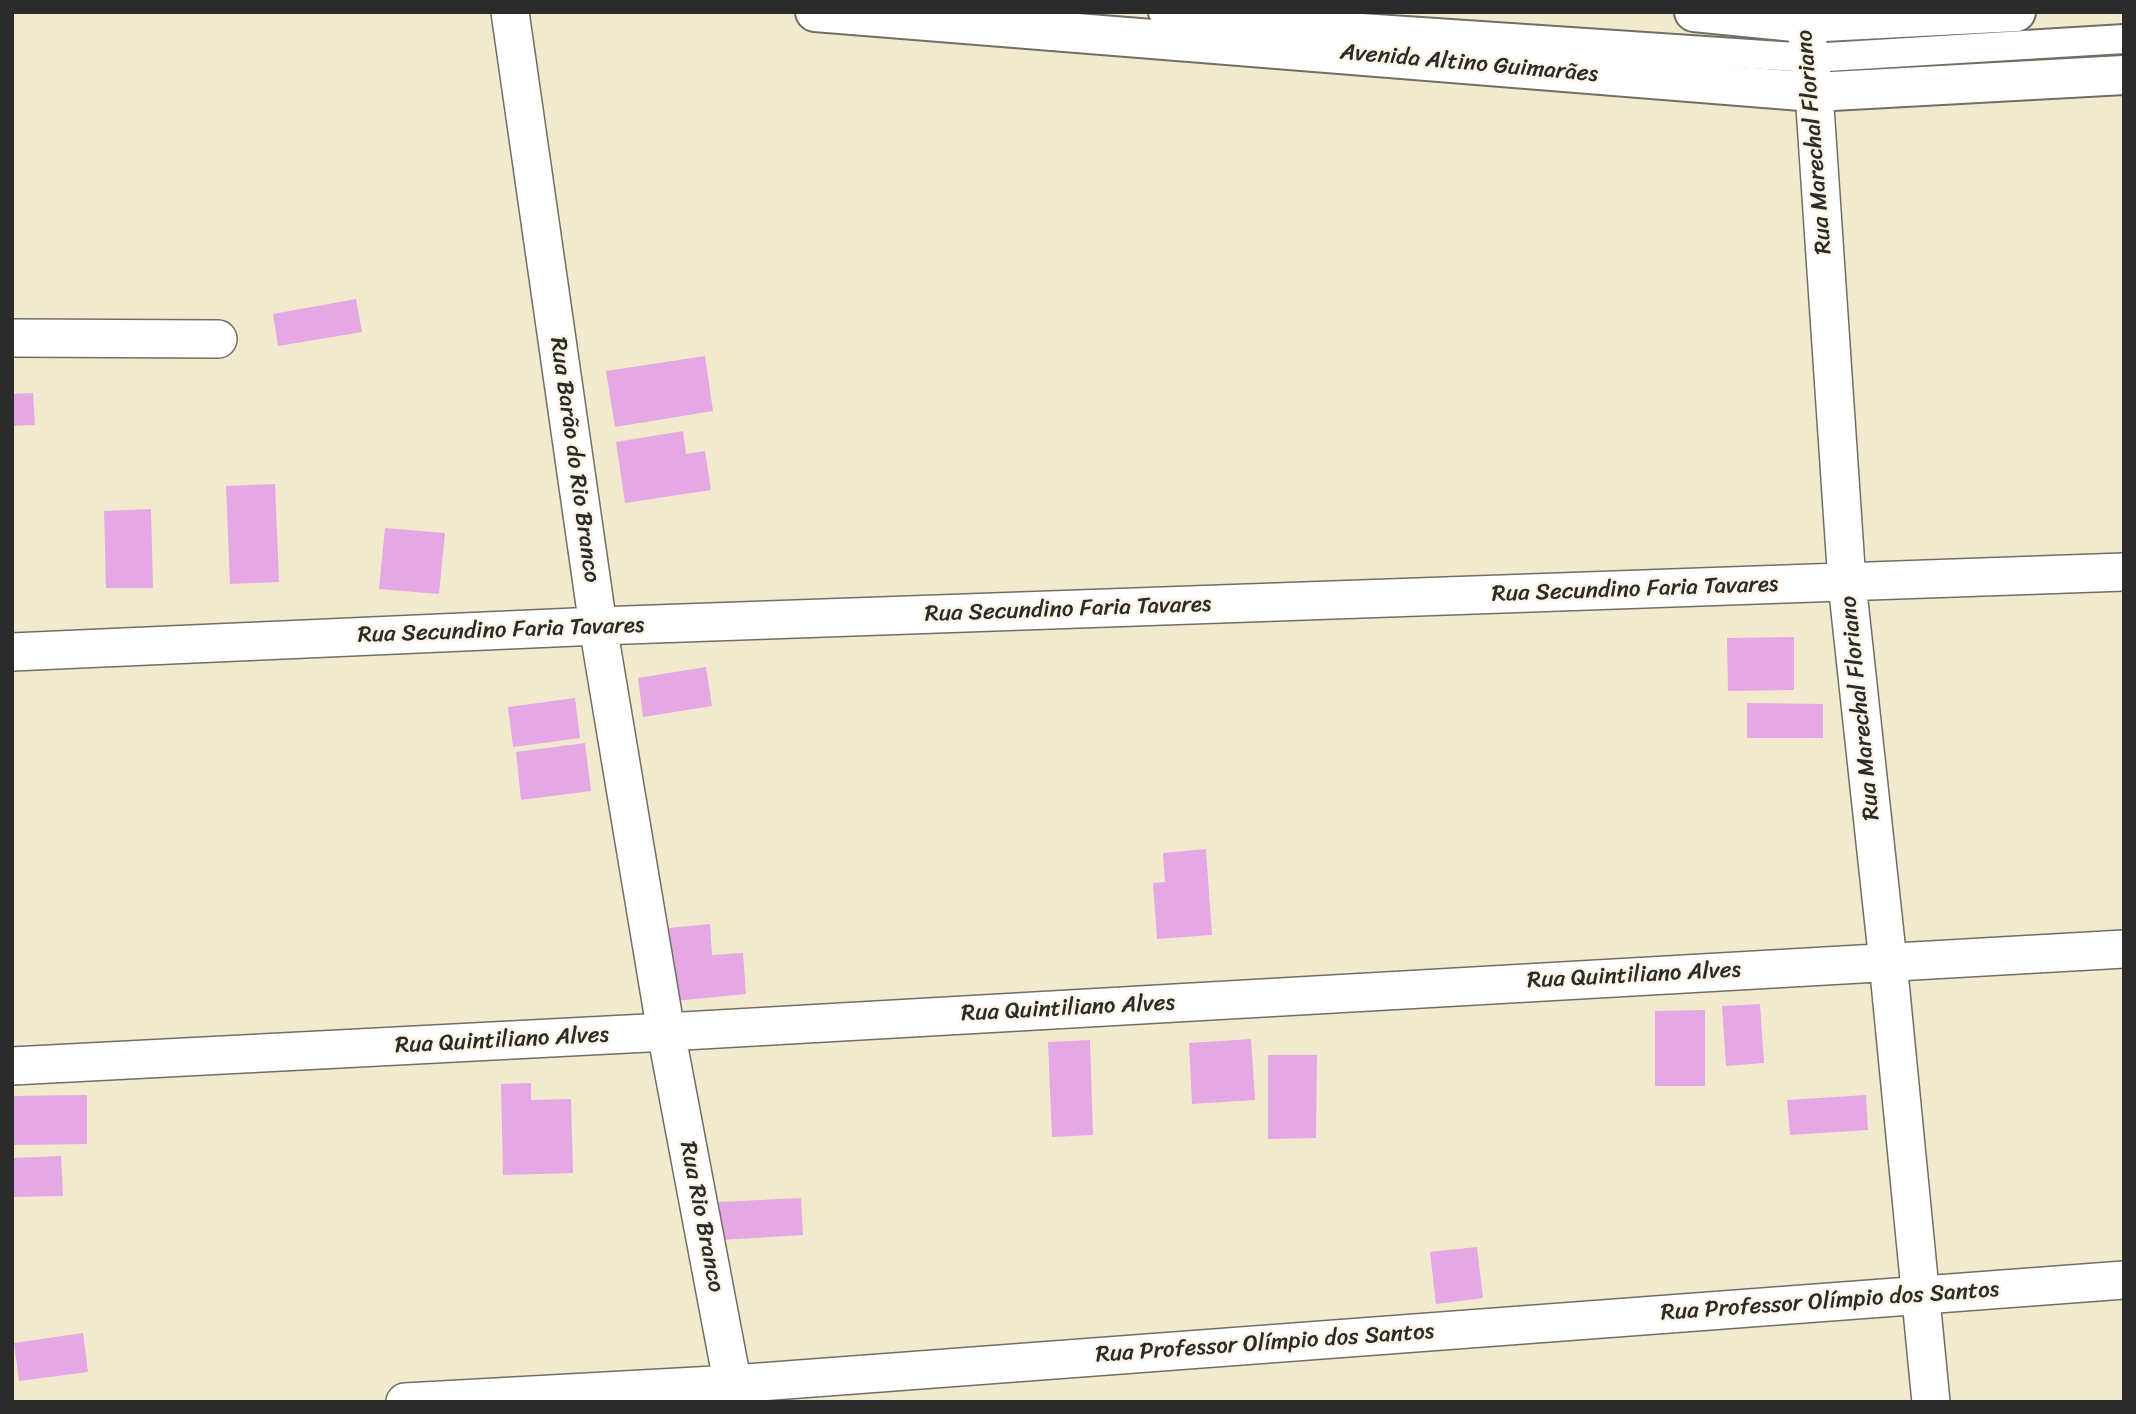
<!DOCTYPE html>
<html>
<head>
<meta charset="utf-8">
<style>
  body { margin:0 }
  #map { position:relative; width:2136px; height:1414px; overflow:hidden; background:#f2eacf; font-family:Sriracha,sans-serif }
  canvas { display:block }
  .frame { position:absolute; inset:0; border:14px solid #2b2b2b; pointer-events:none }
</style>
</head>
<body>
<div id="map">
<canvas width="2136" height="1414"></canvas>
<div class="frame"></div>
</div>
<script>
const g = document.querySelector('canvas').getContext('2d');
g.lineJoin = 'round';
function paint(path, color) { g.fillStyle = color; g.fill(path, 'evenodd'); }
const poly = rows => new Path2D(rows.map(r => 'M' + r).join(''));
function stroke(path, color, width, dash) { g.strokeStyle = color; g.lineWidth = width; g.lineCap = dash ? 'butt' : 'round'; g.setLineDash(dash || []); g.stroke(path); }
function drawText(font, color, halo, rows, align = 'center') {
  g.font = font + ' Sriracha,sans-serif'; g.lineWidth = 5; g.setLineDash([]); g.textBaseline = 'middle'; g.strokeStyle = halo; g.fillStyle = color; for (const [text, x, y, turn = 0] of rows) {
    g.save(); g.translate(x, y); g.rotate((+turn || 0) * Math.PI / 180); g.textAlign = isNaN(turn) ? turn : align; if (halo) g.strokeText(text, 0, 0); g.fillText(text, 0, 0); g.restore();
  }
}
const building = poly([
  [356,299,362,332,278,346,273,314],
  [705,356,713,411,615,427,606,371],
  [33,393,35,425,12,426,12,394],
  [683,431,686,454,705,451,711,490,625,503,616,442],
  [275,484,279,582,230,584,226,486],
  [151,509,153,588,106,588,104,511],
  [385,528,445,533,439,594,379,589],
  [1794,637,1794,690,1728,691,1727,638],
  [706,667,712,706,643,717,638,678],
  [575,698,580,738,513,747,508,707],
  [1747,703,1823,704,1823,738,1747,738],
  [585,743,591,791,521,800,516,752],
  [1206,849,1212,935,1157,939,1153,883,1165,882,1163,853],
  [710,924,712,955,743,953,746,994,675,1001,669,928],
  [1760,1004,1764,1063,1726,1066,1722,1006],
  [1705,1010,1705,1086,1655,1086,1655,1011],
  [1251,1039,1255,1100,1192,1104,1189,1043],
  [1090,1040,1093,1135,1052,1137,1048,1042],
  [1268,1055,1317,1055,1316,1138,1268,1139],
  [531,1083,531,1100,571,1099,573,1173,503,1175,501,1084],
  [87,1095,87,1144,12,1145,12,1096],
  [1866,1095,1868,1130,1790,1135,1787,1100],
  [61,1156,63,1196,12,1197,12,1158],
  [801,1198,803,1235,721,1240,719,1202],
  [1477,1247,1483,1298,1436,1304,1430,1252],
  [83,1333,88,1372,19,1381,14,1343]
]);
const pedestrian = poly([
  [1163,12,1301,24,1810,58,2124,39]
]);
const minor = poly([
  [510,12,598,626,666,1032,736,1402],
  [1804,12,1814,92,1847,583,1888,962,1931,1402],
  [12,338,218,339],
  [12,652,598,626,2124,572],
  [12,1066,666,1032,2124,949],
  [405,1402,733,1384,2124,1280]
]);
const secondary = poly([
  [815,12,1814,92,2124,75],
  [1694,12,1805,23,2016,12]
]);
const streetNames = [
  ["Avenida Altino Guimarães",1469,64,5],
  ["Rua Marechal Floriano",1815,142,-95],
  ["Rua Barão do Rio Branco",574,460,82],
  ["Rua Secundino Faria Tavares",1635,590,-2],
  ["Rua Secundino Faria Tavares",1068,610,-2],
  ["Rua Secundino Faria Tavares",501,631,-2],
  ["Rua Marechal Floriano",1861,708,-96],
  ["Rua Quintiliano Alves",1634,976,-3],
  ["Rua Quintiliano Alves",1068,1009,-3],
  ["Rua Quintiliano Alves",502,1041,-3],
  ["Rua Rio Branco",701,1217,79],
  ["Rua Professor Olímpio dos Santos",1830,1302,-4],
  ["Rua Professor Olímpio dos Santos",1265,1344,-4]
];
paint(building, '#e6a7e5');
stroke(pedestrian, '#716e64', 32);
stroke(minor, '#716e64', 40);
stroke(secondary, '#716e64', 42);
stroke(pedestrian, '#fff', 28);
stroke(minor, '#fff', 37);
stroke(secondary, '#fff', 38);
drawText('23px', '#2b2b2b', '#fcf5e5', streetNames);
</script>
</body>
</html>
